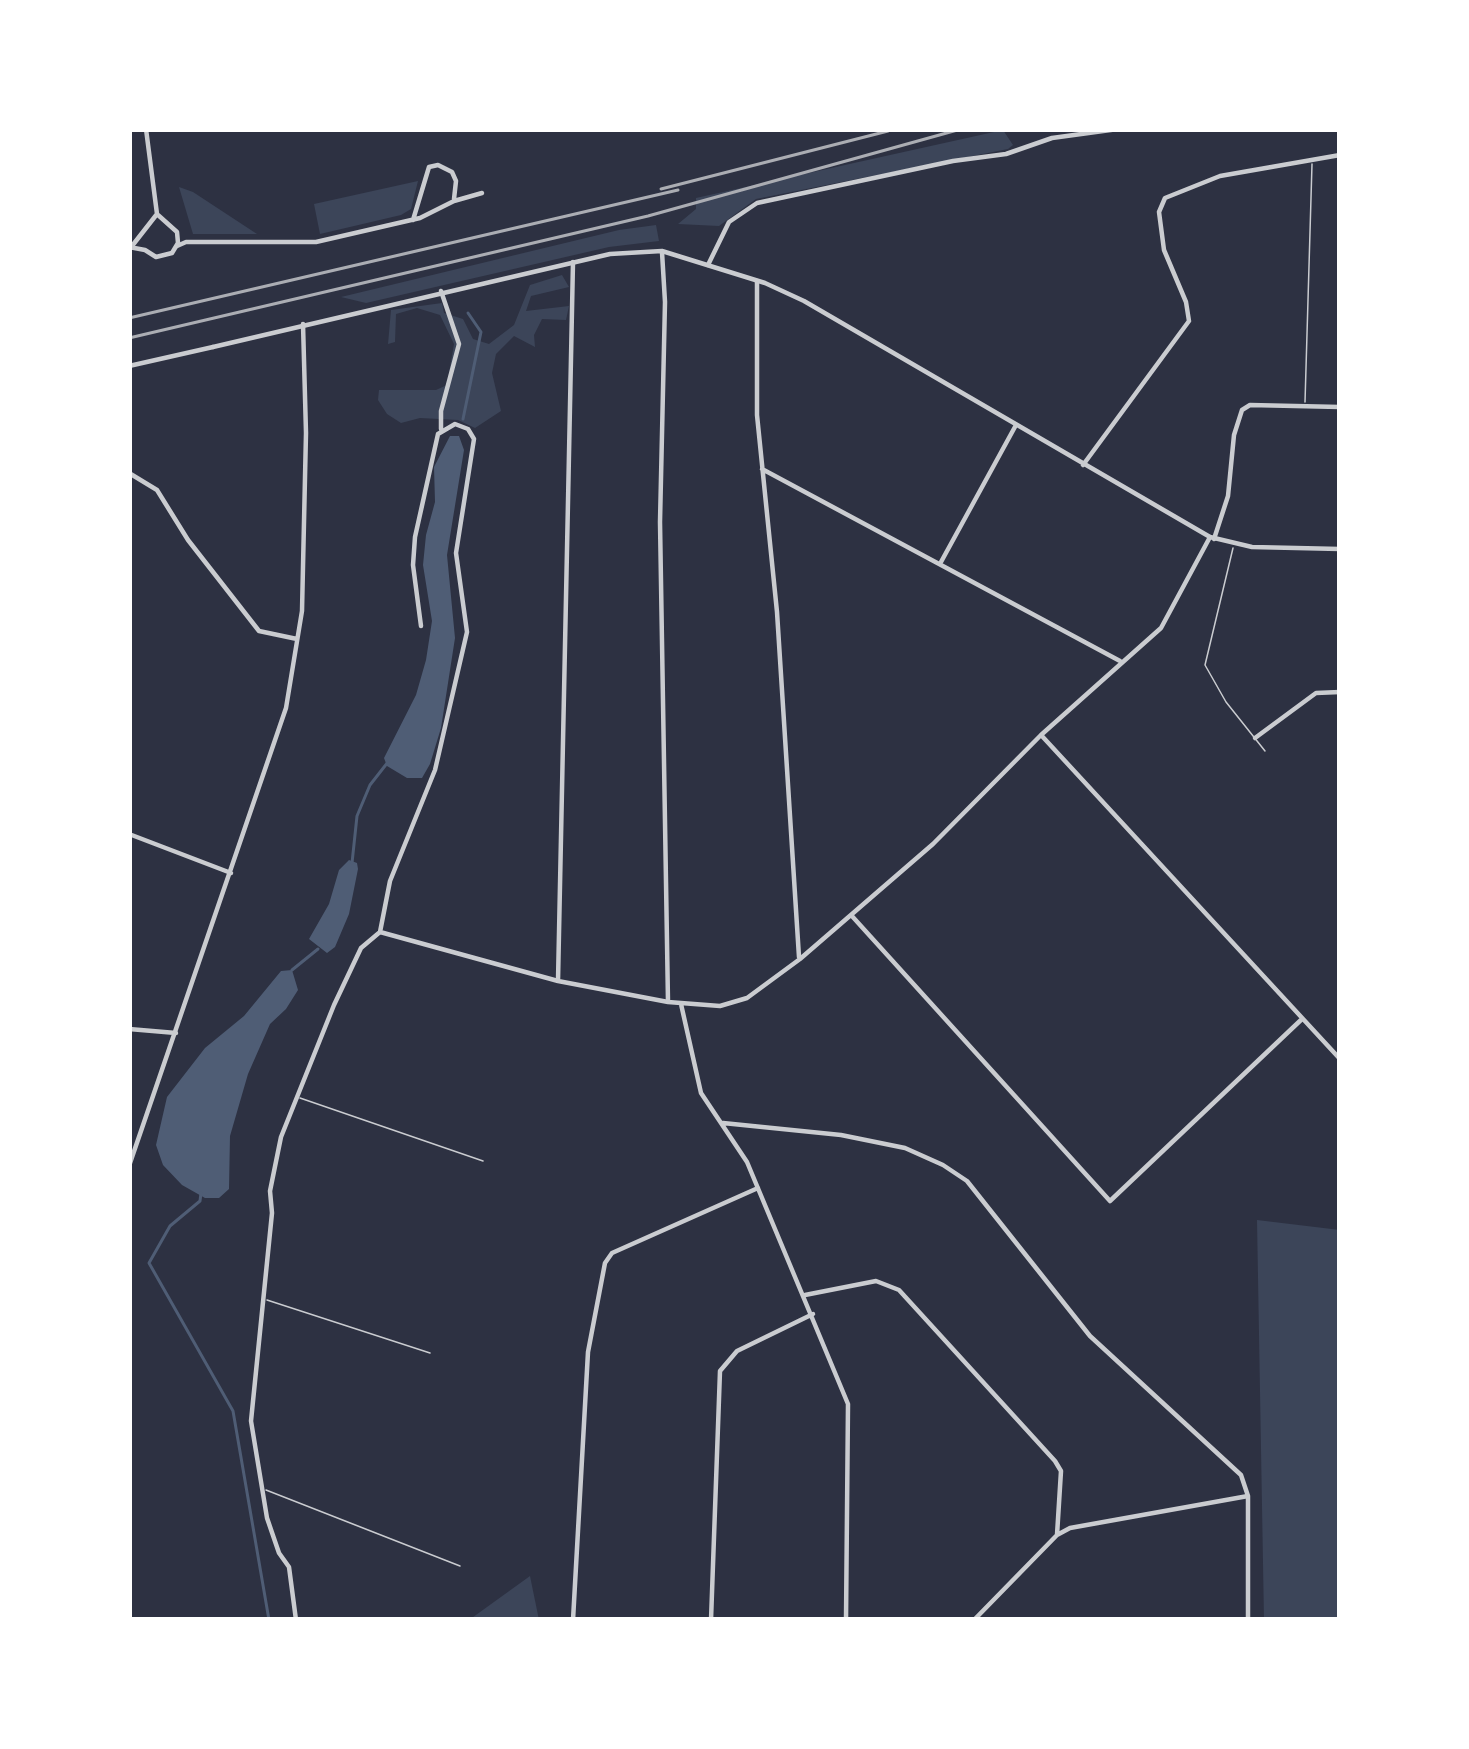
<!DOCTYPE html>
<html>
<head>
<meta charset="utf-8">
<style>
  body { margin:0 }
  #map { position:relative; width:1469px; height:1749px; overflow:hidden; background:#2d3142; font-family:Lato,sans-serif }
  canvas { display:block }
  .frame { position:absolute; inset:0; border:132px solid #fff; pointer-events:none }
</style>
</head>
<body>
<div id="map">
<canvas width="1469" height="1749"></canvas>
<div class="frame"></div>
</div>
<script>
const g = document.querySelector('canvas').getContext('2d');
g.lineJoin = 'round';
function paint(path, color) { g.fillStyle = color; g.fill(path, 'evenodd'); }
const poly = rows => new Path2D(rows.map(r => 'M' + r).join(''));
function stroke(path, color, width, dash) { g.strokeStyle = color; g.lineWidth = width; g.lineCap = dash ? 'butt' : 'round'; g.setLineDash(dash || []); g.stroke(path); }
const green = poly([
  [1003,130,1013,145,1008,149,756,199,719,226,678,224,696,209,696,198],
  [418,181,411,209,401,215,320,234,314,204],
  [179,187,193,192,257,234,193,234],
  [656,225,659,241,609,247,366,303,341,297,619,230],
  [562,275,569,287,531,296,526,311,569,306,566,320,542,319,534,335,535,347,514,336,496,354,492,373,501,411,475,428,458,420,420,418,401,423,387,414,378,400,379,390,436,390,447,385,454,344,440,315,417,308,396,314,395,342,388,344,391,310,442,303,444,313,463,319,473,339,489,344,514,325,530,285],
  [1257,1220,1340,1230,1340,1620,1264,1620],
  [530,1576,539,1620,469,1620]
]);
const water = poly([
  [450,436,459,436,464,450,447,555,455,638,441,728,430,764,422,778,407,778,387,766,384,758,416,695,426,660,432,621,423,565,426,535,435,502,434,467],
  [349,860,357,863,358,869,349,914,335,947,327,953,309,939,329,904,339,870],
  [292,970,298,990,286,1009,270,1024,248,1074,230,1136,229,1189,219,1198,205,1198,182,1185,163,1165,156,1145,167,1097,205,1048,244,1016,281,971]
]);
const stream = poly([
  [463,419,481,332,468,313],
  [352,863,357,816,370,785,388,762],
  [292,970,318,949],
  [201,1193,200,1201,170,1226,149,1263,233,1411,269,1620]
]);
const service = poly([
  [1305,402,1312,164],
  [1233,548,1205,665,1226,702,1265,751],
  [300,1098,483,1161],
  [267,1300,430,1353],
  [266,1490,460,1566]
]);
const minor = poly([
  [413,220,429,167,438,165,452,172,456,181,454,199],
  [177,246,186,242,316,242,420,218,454,201,482,193],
  [662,252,665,302,660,522,668,1002],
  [708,265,729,222,757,203,953,161,1006,154,1052,138,1118,129],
  [757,281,757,415,777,612,799,957],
  [129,366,213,347],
  [441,429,441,411,459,344,441,291],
  [1083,465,1189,321,1186,302,1164,250,1159,212,1165,198,1220,176,1340,155],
  [762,469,1120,661],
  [129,473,157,490,188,540,259,631,297,639],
  [1214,539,1228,496,1234,435,1242,410,1250,405,1340,407],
  [941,562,1016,425],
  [1041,735,1340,1059],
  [1255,738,1316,693,1340,692],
  [129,834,231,873],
  [851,915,1110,1201,1302,1019],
  [380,932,558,981,668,1002,720,1006,747,998,800,959,933,844,1041,735,1161,628,1210,537],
  [380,932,390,881,435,770,467,632,456,553,474,439,468,429,455,424,438,434,415,537,413,565,421,626],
  [558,981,573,262],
  [681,1004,701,1093,747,1162,848,1404,846,1620],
  [129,1029,176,1033],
  [723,1123,841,1135,905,1148,943,1165,967,1181,1090,1336,1241,1475,1248,1496,1248,1620],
  [129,1166,286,708,302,611,306,433,303,324],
  [805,1295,876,1281,899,1290,1055,1461,1061,1471,1057,1535],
  [296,1620,289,1567,279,1553,267,1518,251,1421,272,1213,270,1191,281,1137,334,1005,361,948,380,932],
  [573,1620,588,1352,605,1263,612,1253,758,1188],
  [711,1620,720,1371,737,1351,813,1314],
  [974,1620,1057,1535,1070,1528,1248,1496]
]);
const tertiary = poly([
  [132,246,157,214,146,129],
  [129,247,145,250,156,257,172,253,178,243,177,232,158,215],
  [213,347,610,254,662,251,765,283,804,301,1210,537,1252,547,1340,549]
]);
const rail = poly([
  [661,189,888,131],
  [129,318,678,190],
  [129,338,648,216,961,129]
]);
paint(green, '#3c4559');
paint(water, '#4f5d75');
stroke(stream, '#4f5d75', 3);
stroke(service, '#caccd0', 1.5);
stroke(minor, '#caccd0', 4.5);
stroke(tertiary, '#caccd0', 4.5);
stroke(rail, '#abadb3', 3);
</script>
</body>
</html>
